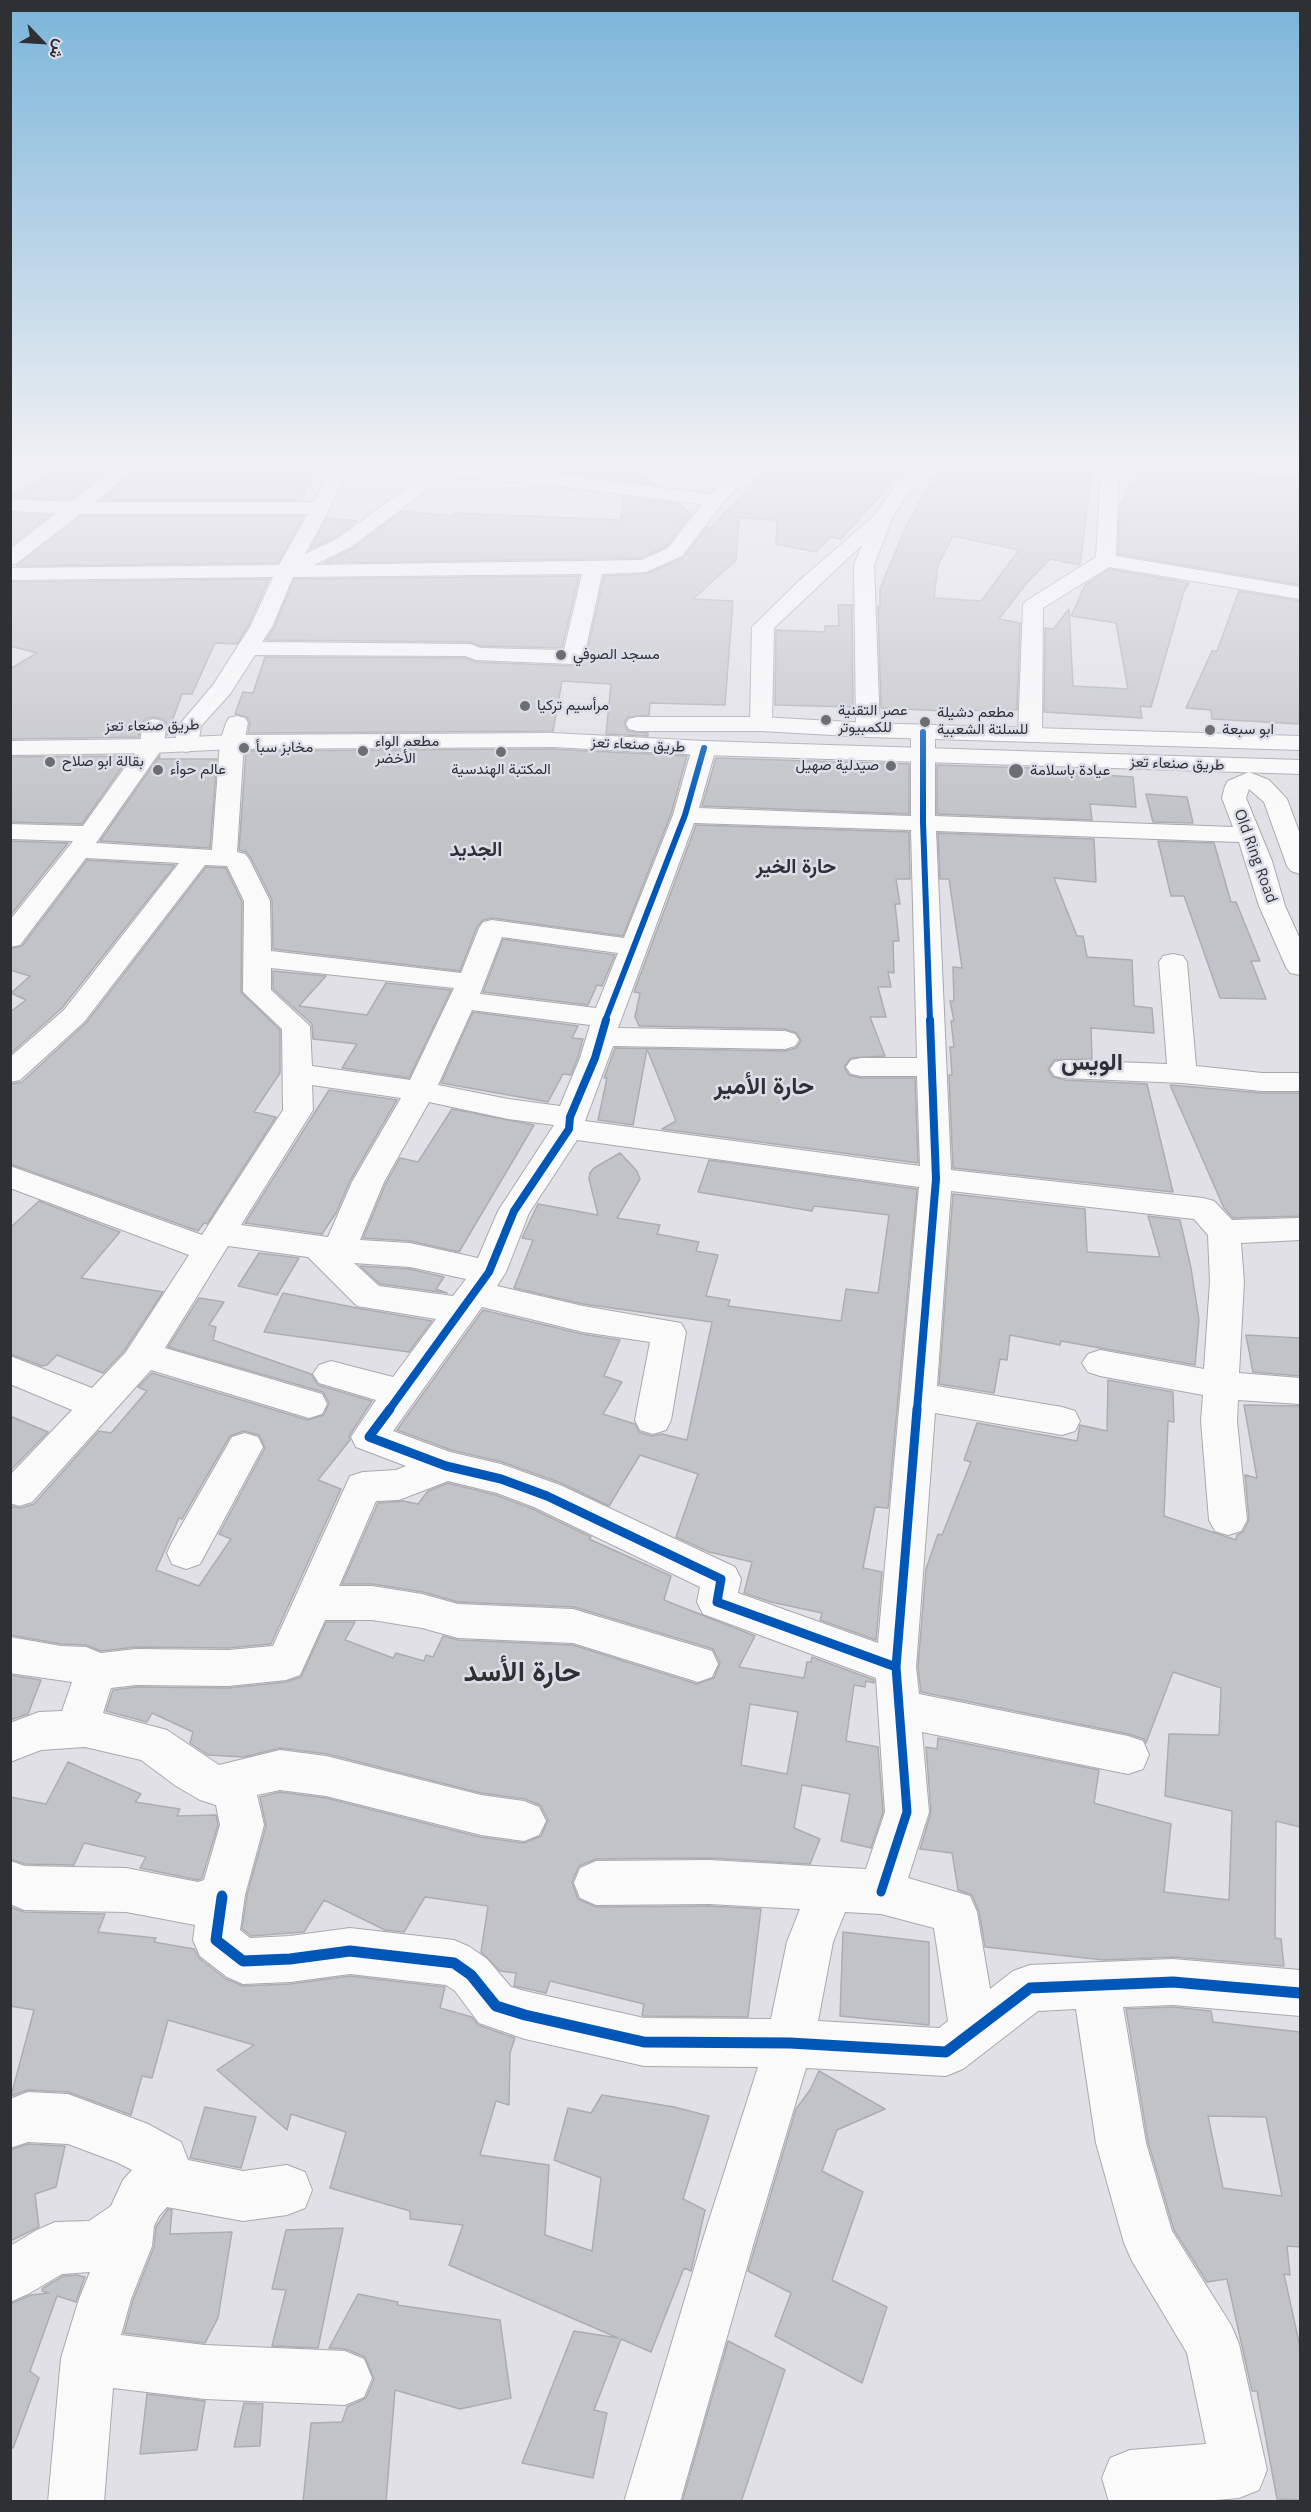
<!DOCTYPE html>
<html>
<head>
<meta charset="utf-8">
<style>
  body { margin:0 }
  #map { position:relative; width:1311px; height:2512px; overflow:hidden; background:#e0e0e6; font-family:"Open Sans",Vazirmatn,sans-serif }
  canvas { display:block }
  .frame { position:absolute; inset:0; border:12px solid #2f3034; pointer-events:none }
  .north { position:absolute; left:12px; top:12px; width:60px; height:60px; -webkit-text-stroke:4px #dddee9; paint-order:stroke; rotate:115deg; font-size:16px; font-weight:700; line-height:24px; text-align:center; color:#2f3034 }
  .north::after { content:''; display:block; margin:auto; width:21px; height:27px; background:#2f3034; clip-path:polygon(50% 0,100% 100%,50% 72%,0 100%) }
</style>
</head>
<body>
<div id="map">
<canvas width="1311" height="2512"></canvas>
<div class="frame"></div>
<div class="north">ش</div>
</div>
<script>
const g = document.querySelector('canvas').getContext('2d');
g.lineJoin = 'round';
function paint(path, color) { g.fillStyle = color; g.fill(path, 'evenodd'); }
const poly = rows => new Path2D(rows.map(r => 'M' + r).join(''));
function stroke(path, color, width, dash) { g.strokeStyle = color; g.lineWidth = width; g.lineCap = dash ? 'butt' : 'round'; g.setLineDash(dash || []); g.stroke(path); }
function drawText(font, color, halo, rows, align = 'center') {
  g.font = font + ' "Open Sans",Vazirmatn,sans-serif'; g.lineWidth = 5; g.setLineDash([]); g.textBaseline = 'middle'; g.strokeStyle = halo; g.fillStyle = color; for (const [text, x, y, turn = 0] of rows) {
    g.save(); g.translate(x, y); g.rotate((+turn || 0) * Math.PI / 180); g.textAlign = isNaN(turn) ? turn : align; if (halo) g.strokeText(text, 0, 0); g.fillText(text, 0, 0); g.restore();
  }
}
const building = poly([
  [65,465,117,465,70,500,11,497,65,465],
  [142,465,319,465,301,500,101,500,142,465],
  [561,465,631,465,655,485,560,472,561,465],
  [772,465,816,465,835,470,840,465,908,465,841,539,830,537,816,552,776,544,777,520,739,518,736,560,693,599,733,601,725,705,650,703,649,715,628,717,624,723,628,731,648,733,648,736,606,734,611,684,562,681,553,731,248,733,250,723,247,717,235,714,243,692,253,693,265,657,465,658,476,662,573,666,582,664,586,657,604,576,646,574,683,558,707,527,709,529,772,465],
  [941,465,1093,465,1080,565,1050,559,1025,585,999,619,1020,623,1017,710,943,711,881,708,878,606,880,606,880,589,907,524,941,465],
  [953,536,1019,550,981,601,934,598,938,565,953,536],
  [1139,465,1221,465,1226,471,1299,478,1300,585,1118,554,1120,506,1139,465],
  [623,497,678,503,691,514,667,546,641,558,324,563,352,549,402,511,454,516,455,513,621,520,623,497],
  [10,513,51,515,10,546,10,513],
  [81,516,304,516,278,563,16,566,81,516],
  [327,518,357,521,336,537,310,549,327,518],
  [1109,569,1189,583,1184,591,1151,707,1140,706,1142,718,1044,712,1045,628,1053,629,1069,609,1073,686,1128,689,1116,623,1071,616,1085,585,1109,569],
  [579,576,562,648,481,646,470,642,266,640,274,628,294,579,579,576],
  [269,579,248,626,237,644,215,643,192,694,182,694,167,735,168,725,163,719,153,717,145,719,140,725,139,737,10,739,10,669,37,653,10,646,10,582,269,579],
  [1239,591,1300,601,1300,724,1212,719,1211,710,1186,708,1212,651,1217,651,1239,591],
  [838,605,852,605,853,707,775,705,776,630,825,632,825,626,839,626,838,605],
  [550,749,687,756,671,814,623,936,492,918,483,920,477,927,460,971,273,949,272,900,251,858,246,852,239,850,246,751,550,749],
  [160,755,159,759,217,759,210,848,100,841,160,755],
  [130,756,82,824,10,822,10,757,130,756],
  [716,758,909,764,909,814,702,806,716,758],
  [937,765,1031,768,1031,770,1133,777,1136,807,1090,804,1092,820,937,814,937,765],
  [1146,794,1187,797,1193,823,1153,822,1146,794],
  [696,825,909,832,910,879,896,879,900,904,895,904,899,941,893,941,894,973,888,972,891,987,878,987,886,1017,870,1017,885,1056,851,1058,844,1067,849,1075,861,1078,915,1078,918,1163,662,1129,676,1121,647,1049,633,1125,598,1120,607,1078,604,1078,615,1048,785,1051,796,1048,801,1041,797,1033,785,1029,639,1026,635,1017,640,993,634,992,696,825],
  [938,833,1094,839,1096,882,1054,878,1077,936,1083,936,1087,957,1132,960,1134,1006,1152,1008,1154,1033,1091,1028,1092,1059,1055,1060,1048,1069,1053,1077,1065,1080,1147,1084,1173,1192,953,1168,949,1075,952,1075,950,1047,954,1047,951,1021,954,1021,950,1001,954,1001,953,967,962,968,949,879,940,879,938,833],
  [10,841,68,843,10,916,10,841],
  [1158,841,1214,843,1231,902,1236,902,1260,961,1251,961,1266,999,1220,998,1184,896,1171,896,1158,841],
  [87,860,175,865,62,1008,10,1054,10,1012,26,1000,11,993,30,976,10,970,10,949,22,946,87,860],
  [206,867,226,868,242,902,241,992,280,1030,280,1073,254,1112,276,1117,207,1224,204,1223,198,1231,10,1164,10,1084,22,1082,86,1023,206,867],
  [503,939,615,955,602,986,597,985,588,1005,483,992,503,939],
  [273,971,326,976,299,1006,367,1015,386,983,451,990,409,1078,342,1068,357,1044,313,1039,312,1024,273,989,273,971],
  [473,1012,578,1026,572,1038,583,1039,578,1057,571,1075,563,1074,548,1102,441,1083,473,1012],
  [1170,1085,1262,1093,1300,1093,1300,1216,1233,1218,1224,1208,1170,1085],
  [329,1090,397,1100,350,1181,336,1213,322,1234,245,1223,329,1090],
  [452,1109,534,1125,459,1252,410,1241,363,1238,386,1183,400,1158,418,1162,452,1109],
  [620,1153,637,1171,640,1179,617,1218,660,1225,657,1234,699,1242,696,1251,718,1255,706,1296,730,1300,728,1306,841,1321,846,1289,878,1293,889,1215,814,1206,812,1211,698,1192,709,1160,917,1189,888,1508,875,1507,863,1568,882,1572,876,1640,820,1620,822,1613,771,1602,744,1593,752,1562,709,1552,676,1537,698,1474,640,1455,609,1506,561,1483,502,1462,451,1450,397,1430,483,1310,582,1334,620,1340,604,1376,622,1382,603,1414,635,1424,639,1432,652,1436,662,1434,687,1440,712,1322,583,1304,514,1288,533,1240,522,1238,538,1204,598,1215,589,1179,590,1173,594,1168,620,1153],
  [953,1194,1085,1209,1087,1252,1160,1257,1148,1216,1180,1220,1191,1268,1199,1320,1195,1365,1061,1341,1060,1345,1010,1335,1007,1360,1000,1359,994,1393,939,1384,953,1194],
  [39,1201,120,1232,81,1278,163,1292,124,1351,103,1373,57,1355,47,1365,42,1366,10,1354,10,1228,39,1201],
  [259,1253,299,1258,277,1295,238,1286,259,1253],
  [360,1266,410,1269,444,1277,436,1289,447,1293,380,1284,360,1266],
  [283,1293,357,1308,432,1321,409,1352,264,1332,283,1293],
  [199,1298,224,1302,209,1325,216,1327,213,1340,311,1374,318,1385,372,1401,349,1436,350,1440,318,1480,341,1489,271,1644,228,1648,136,1647,101,1651,86,1645,61,1644,10,1635,10,1506,20,1508,34,1504,99,1431,111,1433,147,1391,138,1387,152,1373,308,1420,324,1415,329,1403,323,1392,168,1347,199,1298],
  [244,1431,259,1435,265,1448,219,1534,231,1539,199,1586,156,1570,179,1518,182,1519,230,1436,244,1431],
  [1246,1335,1300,1338,1300,1376,1253,1372,1246,1335],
  [1108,1380,1173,1392,1174,1422,1168,1421,1164,1516,1236,1540,1237,1535,1243,1532,1249,1520,1245,1475,1257,1478,1244,1405,1300,1406,1300,1827,1276,1821,1275,1938,1281,1939,1284,1966,1173,1957,1104,1960,985,1947,979,1912,972,1895,958,1890,952,1853,920,1849,931,1812,926,1747,937,1749,938,1738,1099,1770,1094,1803,1171,1824,1164,1892,1229,1900,1232,1811,1165,1796,1169,1734,1219,1735,1221,1688,1173,1672,1146,1743,1144,1739,1128,1734,921,1692,918,1667,926,1569,938,1534,942,1535,971,1462,964,1460,977,1423,1077,1441,1080,1425,1107,1431,1108,1380],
  [10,1416,48,1432,10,1471,10,1416],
  [448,1483,496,1495,533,1509,591,1537,589,1539,671,1576,664,1600,755,1636,739,1667,804,1678,807,1662,811,1662,812,1657,874,1680,874,1683,866,1681,865,1687,854,1685,846,1741,878,1747,883,1812,871,1848,841,1841,850,1794,802,1785,794,1828,820,1839,810,1864,709,1858,596,1859,579,1866,572,1882,578,1899,596,1907,709,1906,761,1909,748,2017,644,2016,642,2015,644,2004,550,1981,546,1993,514,1986,516,1973,500,1971,481,1952,488,1906,425,1897,404,1932,385,1930,324,1900,304,1932,251,1936,242,1929,247,1895,266,1826,260,1797,280,1792,326,1798,480,1837,524,1843,541,1836,548,1820,540,1805,525,1799,481,1793,327,1754,280,1748,244,1757,208,1755,190,1743,193,1732,152,1713,147,1722,106,1711,113,1690,136,1687,228,1688,286,1682,301,1677,326,1622,355,1622,345,1640,393,1658,396,1653,424,1661,426,1655,433,1657,443,1636,458,1640,573,1645,697,1684,714,1678,720,1663,713,1649,574,1607,458,1602,423,1592,372,1584,342,1584,378,1503,403,1501,418,1504,428,1491,448,1483],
  [750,1704,798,1712,787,1774,741,1765,750,1704],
  [10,1675,41,1680,28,1714,10,1720,10,1675],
  [68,1762,141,1794,135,1802,180,1809,177,1816,216,1815,218,1825,202,1878,198,1880,140,1868,146,1857,84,1843,74,1865,25,1864,10,1859,10,1797,46,1804,68,1762],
  [10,1907,24,1912,105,1914,98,1932,156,1938,154,1942,194,1949,199,1958,226,1979,243,1986,290,1984,350,1976,445,1987,440,2008,472,2017,478,2025,515,2038,510,2053,509,2105,496,2101,480,2155,549,2165,545,2235,592,2251,601,2178,554,2160,568,2108,591,2113,602,2095,674,2107,709,2116,683,2199,705,2210,691,2271,684,2268,651,2352,621,2339,594,2410,607,2413,593,2478,522,2463,574,2331,618,2338,449,2265,463,2225,410,2219,410,2211,330,2188,346,2132,291,2114,287,2130,217,2070,254,2045,168,2020,152,2078,142,2076,131,2115,68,2092,28,2090,11,2096,34,2010,10,2006,10,1907],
  [843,1932,929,1942,929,2025,840,2016,843,1932],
  [1173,2007,1211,2011,1213,2022,1300,2032,1300,2247,1287,2246,1290,2275,1284,2274,1300,2347,1300,2500,1277,2499,1257,2391,1252,2391,1227,2279,1207,2282,1174,2230,1148,2142,1126,2009,1173,2007],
  [1208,2116,1266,2117,1282,2196,1223,2188,1208,2116],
  [819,2071,885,2109,837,2130,822,2171,863,2192,832,2280,887,2307,862,2383,775,2336,791,2293,748,2271,796,2109,810,2090,819,2071],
  [205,2107,256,2117,241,2168,190,2158,205,2107],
  [28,2144,65,2146,56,2187,35,2194,39,2227,10,2241,10,2150,28,2144],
  [168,2209,172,2210,170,2234,232,2232,218,2318,205,2343,124,2333,133,2300,154,2247,156,2227,168,2209],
  [343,2228,318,2348,272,2346,286,2290,272,2289,286,2230,343,2228],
  [77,2275,85,2277,76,2302,57,2296,30,2371,39,2378,13,2448,10,2448,10,2304,31,2295,49,2293,42,2291,43,2288,63,2276,77,2275],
  [358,2294,398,2302,397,2305,500,2320,511,2398,460,2409,395,2390,386,2502,303,2502,311,2423,342,2422,347,2407,366,2398,374,2379,365,2357,346,2349,329,2348,358,2294],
  [728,2341,785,2370,741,2502,682,2502,728,2341],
  [147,2394,205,2401,197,2450,140,2454,147,2394],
  [244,2403,263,2404,260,2446,234,2447,244,2403]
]);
const minor = poly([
  [120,465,140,465,95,502,314,502,331,465,349,465,330,508,305,554,337,539,437,465,555,474,710,494,738,465,757,465,722,504,682,556,646,572,602,574,584,657,581,662,573,664,476,660,465,656,255,655,230,694,201,726,198,745,194,750,186,752,178,750,174,745,179,725,213,685,250,627,273,577,10,580,10,568,279,565,308,514,80,514,17,563,10,565,10,549,57,513,10,511,10,499,71,502,120,465],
  [445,476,555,486,702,504,668,548,642,560,314,565,351,547,445,476],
  [582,574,564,650,481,648,470,644,262,642,272,627,293,577,582,574],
  [911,465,929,465,893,516,874,565,880,730,876,735,868,737,860,735,856,730,854,565,862,545,774,628,772,724,769,729,761,731,753,729,750,724,752,627,800,580,874,516,911,465],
  [1101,465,1119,465,1116,556,1300,587,1300,599,1109,567,1043,608,1042,734,1038,739,1030,741,1022,739,1018,734,1023,605,1026,601,1096,557,1101,465],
  [1223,465,1300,465,1300,475,1262,474,1232,470,1226,469,1223,465],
  [237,716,245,718,248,723,244,742,237,852,245,854,249,859,270,901,271,951,461,973,479,928,483,922,492,920,624,938,673,815,692,748,696,743,704,741,712,743,716,748,699,808,911,816,911,732,915,727,923,725,931,727,935,732,935,816,1233,827,1222,798,1225,786,1228,781,1249,772,1269,780,1287,799,1300,834,1300,874,1291,871,1287,866,1264,802,1249,789,1246,798,1272,861,1285,906,1300,939,1300,975,1290,973,1286,967,1259,906,1239,842,936,831,951,1170,1203,1198,1214,1201,1232,1220,1300,1218,1300,1240,1241,1243,1244,1282,1239,1373,1300,1378,1300,1404,1238,1400,1237,1421,1247,1520,1241,1531,1228,1535,1215,1531,1209,1520,1201,1421,1203,1395,1100,1376,1088,1372,1082,1363,1088,1354,1100,1350,1204,1369,1210,1282,1208,1235,1194,1219,951,1191,937,1386,1062,1407,1075,1411,1080,1421,1075,1431,1062,1435,935,1413,916,1667,919,1694,1128,1736,1143,1741,1149,1755,1143,1769,1128,1774,922,1732,929,1812,908,1878,970,1896,977,1912,990,1989,1013,1971,1030,1965,1173,1959,1300,1970,1300,2016,1173,2005,1123,2007,1146,2143,1172,2231,1231,2325,1239,2344,1267,2470,1259,2490,1239,2498,1191,2502,1109,2502,1102,2478,1110,2458,1130,2450,1206,2444,1187,2353,1132,2261,1124,2243,1096,2143,1076,2009,1038,2011,963,2069,946,2076,806,2068,754,2242,680,2502,624,2502,702,2242,758,2067,644,2066,525,2039,479,2023,455,1991,446,1985,350,1974,290,1982,243,1984,227,1977,200,1956,193,1940,195,1925,126,1912,24,1910,10,1904,10,1861,25,1866,126,1868,198,1882,204,1880,220,1825,216,1805,200,1800,176,1786,141,1760,85,1747,41,1750,10,1762,10,1723,39,1712,62,1711,72,1682,10,1673,10,1637,61,1646,86,1647,101,1653,136,1649,228,1650,273,1646,350,1476,363,1472,396,1470,406,1466,356,1447,351,1437,376,1400,319,1383,313,1374,319,1365,331,1361,393,1377,436,1319,357,1306,308,1257,228,1246,165,1348,322,1394,327,1404,322,1414,309,1418,151,1370,32,1502,19,1506,10,1503,10,1475,72,1410,10,1384,10,1356,92,1388,126,1352,189,1255,10,1188,10,1166,202,1235,283,1110,282,1029,243,992,244,901,227,866,205,865,84,1022,20,1080,10,1082,10,1057,64,1010,179,863,86,858,20,945,10,947,10,920,73,841,10,839,10,824,83,826,140,746,142,726,146,721,154,719,162,721,166,726,164,746,96,843,212,850,220,742,226,723,229,718,237,716],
  [694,823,911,830,917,1058,861,1058,851,1060,846,1067,851,1074,861,1076,917,1076,920,1166,585,1121,613,1046,785,1049,795,1046,799,1040,795,1034,785,1031,618,1028,694,823],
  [502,937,618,953,596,1008,480,994,502,937],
  [271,968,454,988,410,1080,312,1066,310,1026,271,990,271,968],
  [472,1010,590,1025,580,1058,560,1106,508,1099,438,1085,472,1010],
  [312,1085,401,1098,352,1182,328,1237,241,1225,313,1110,312,1085],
  [429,1102,508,1119,554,1125,498,1211,478,1258,410,1243,360,1240,384,1182,429,1102],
  [577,1140,919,1187,878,1643,738,1593,741,1579,735,1567,560,1485,501,1464,450,1452,393,1431,482,1307,583,1332,650,1342,635,1420,640,1430,653,1434,666,1430,671,1420,686,1332,681,1323,583,1306,497,1286,506,1272,529,1213,577,1140],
  [354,1263,410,1267,466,1279,453,1296,379,1286,354,1263],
  [448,1481,497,1493,534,1507,700,1587,697,1602,703,1614,876,1678,885,1812,866,1869,709,1860,596,1861,580,1868,574,1883,580,1898,596,1905,709,1904,800,1909,787,1942,771,2019,644,2018,525,1991,511,1987,487,1959,470,1947,454,1940,350,1928,290,1936,250,1938,240,1930,245,1895,264,1825,257,1795,280,1790,326,1796,481,1835,524,1841,539,1835,546,1821,539,1807,524,1801,481,1795,326,1756,280,1750,219,1765,167,1730,103,1713,111,1688,136,1685,228,1686,286,1680,300,1675,325,1620,372,1620,422,1628,458,1638,573,1643,698,1682,712,1677,718,1664,712,1651,573,1609,458,1604,422,1594,372,1586,339,1586,376,1501,399,1500,448,1481],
  [845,1912,881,1914,934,1928,948,2021,939,2028,818,2021,833,1942,845,1912],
  [1173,954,1183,956,1187,962,1196,1066,1262,1073,1300,1073,1300,1091,1262,1091,1182,1083,1065,1078,1055,1076,1050,1069,1055,1062,1065,1060,1167,1064,1159,962,1163,956,1173,954],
  [245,1433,258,1437,263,1447,200,1564,186,1569,172,1564,167,1553,172,1542,232,1437,245,1433],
  [28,2092,68,2094,148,2124,181,2142,188,2160,243,2171,287,2165,305,2172,312,2190,305,2208,287,2215,243,2221,167,2207,159,2216,154,2226,152,2246,131,2299,121,2335,205,2345,345,2351,364,2359,372,2378,364,2397,345,2405,205,2399,113,2388,104,2502,48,2502,61,2358,79,2299,90,2272,62,2274,28,2294,10,2302,10,2246,37,2230,55,2222,89,2221,111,2206,123,2180,132,2170,116,2162,68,2144,28,2142,10,2148,10,2099,28,2092]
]);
const highway = poly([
  [637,717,761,717,868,723,1300,736,1300,750,868,737,761,731,637,731,629,729,626,724,629,719,637,717],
  [553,733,704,741,1300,760,1300,774,704,755,553,747,232,749,152,753,10,755,10,741,152,739,232,735,553,733]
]);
const cyclewayFar3 = poly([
  [923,732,923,822,930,1021],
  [605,1021,685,815,704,748]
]);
const cyclewayFar2 = poly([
  [389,1410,489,1272,514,1211,569,1129,570,1117,595,1058,606,1020],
  [917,1410,936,1179,930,1020]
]);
const cyclewayFar1 = poly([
  [390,1409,369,1437,446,1466,501,1479,547,1496,721,1579,717,1602,896,1667],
  [881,1892,907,1812,896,1667,917,1409],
  [222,1899,222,1895]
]);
const cycleway = poly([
  [222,1897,216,1940,243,1961,290,1959,350,1951,454,1963,471,1975,496,2006,525,2015,644,2042,790,2043,946,2052,1030,1988,1173,1982,1300,1993]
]);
const markers = [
  [561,655,6,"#6d6e72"],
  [525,706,6,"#6d6e72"],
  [826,720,6,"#6d6e72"],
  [925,722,6,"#6d6e72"],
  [1210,730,6,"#6d6e72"],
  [244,748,6,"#6d6e72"],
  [363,751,6,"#6d6e72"],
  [501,752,6,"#6d6e72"],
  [50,762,6,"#6d6e72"],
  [891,766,6,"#6d6e72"],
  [158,770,6,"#6d6e72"],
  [1016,771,8,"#6d6e72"]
];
const farPoinames = [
  ["مسجد الصوفي",573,655],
  ["مرأسيم تركيا",537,706],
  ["عصر التقنية",838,711],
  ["للكمبيوتر",838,728],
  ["مطعم دشيلة",937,713],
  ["للسلتة الشعبية",937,730],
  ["ابو سبعة",1222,730],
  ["مطعم الواء",375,742],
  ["الأخضر",375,759],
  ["مخابز سبأ",256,748],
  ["بقالة ابو صلاح",62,762],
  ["صيدلية صهيل",879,766,"right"],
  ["عالم حوأء",170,770],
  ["المكتبة الهندسية",501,770,"center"],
  ["عيادة باسلامة",1030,771]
];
const farStreetnames = [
  ["طريق صنعاء تعز",152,726,-1],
  ["طريق صنعاء تعز",638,745,3],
  ["طريق صنعاء تعز",1177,764,2],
  ["Old Ring Road",1255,856,70]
];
const farDistrictnames = [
  ["الجديد",476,850],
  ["حارة الخير",796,867]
];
const districtNames = [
  ["الويس",1092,1063],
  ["حارة الأمير",764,1087]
];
const nearDistrictnames = [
  ["حارة الأسد",522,1673]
];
paint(building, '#c2c3c7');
stroke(building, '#acadb1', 1.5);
stroke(minor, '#a9a9ad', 2);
stroke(highway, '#a9a9ad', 2);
paint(minor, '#fafafb');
paint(highway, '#fafafb');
stroke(cyclewayFar3, '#0057b8', 6);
stroke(cyclewayFar2, '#0057b8', 8);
stroke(cyclewayFar1, '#0057b8', 9);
stroke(cycleway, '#0057b8', 11);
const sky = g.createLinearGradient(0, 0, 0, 816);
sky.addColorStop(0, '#7bb5d9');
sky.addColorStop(0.57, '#f1f1f4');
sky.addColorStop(1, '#f1f1f400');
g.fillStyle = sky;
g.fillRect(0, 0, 1311, 816);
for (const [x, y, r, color] of markers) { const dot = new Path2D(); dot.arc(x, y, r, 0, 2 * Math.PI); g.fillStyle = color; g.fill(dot); stroke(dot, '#dddee9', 2); }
drawText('15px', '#2f3034', '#dddee9', farPoinames, 'left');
drawText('15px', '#2f3034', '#dddee9', farStreetnames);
drawText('bold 20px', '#2f3034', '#dddee9', farDistrictnames);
drawText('bold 24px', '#2f3034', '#dddee9', districtNames);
drawText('bold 28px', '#2f3034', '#dddee9', nearDistrictnames);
</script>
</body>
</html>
